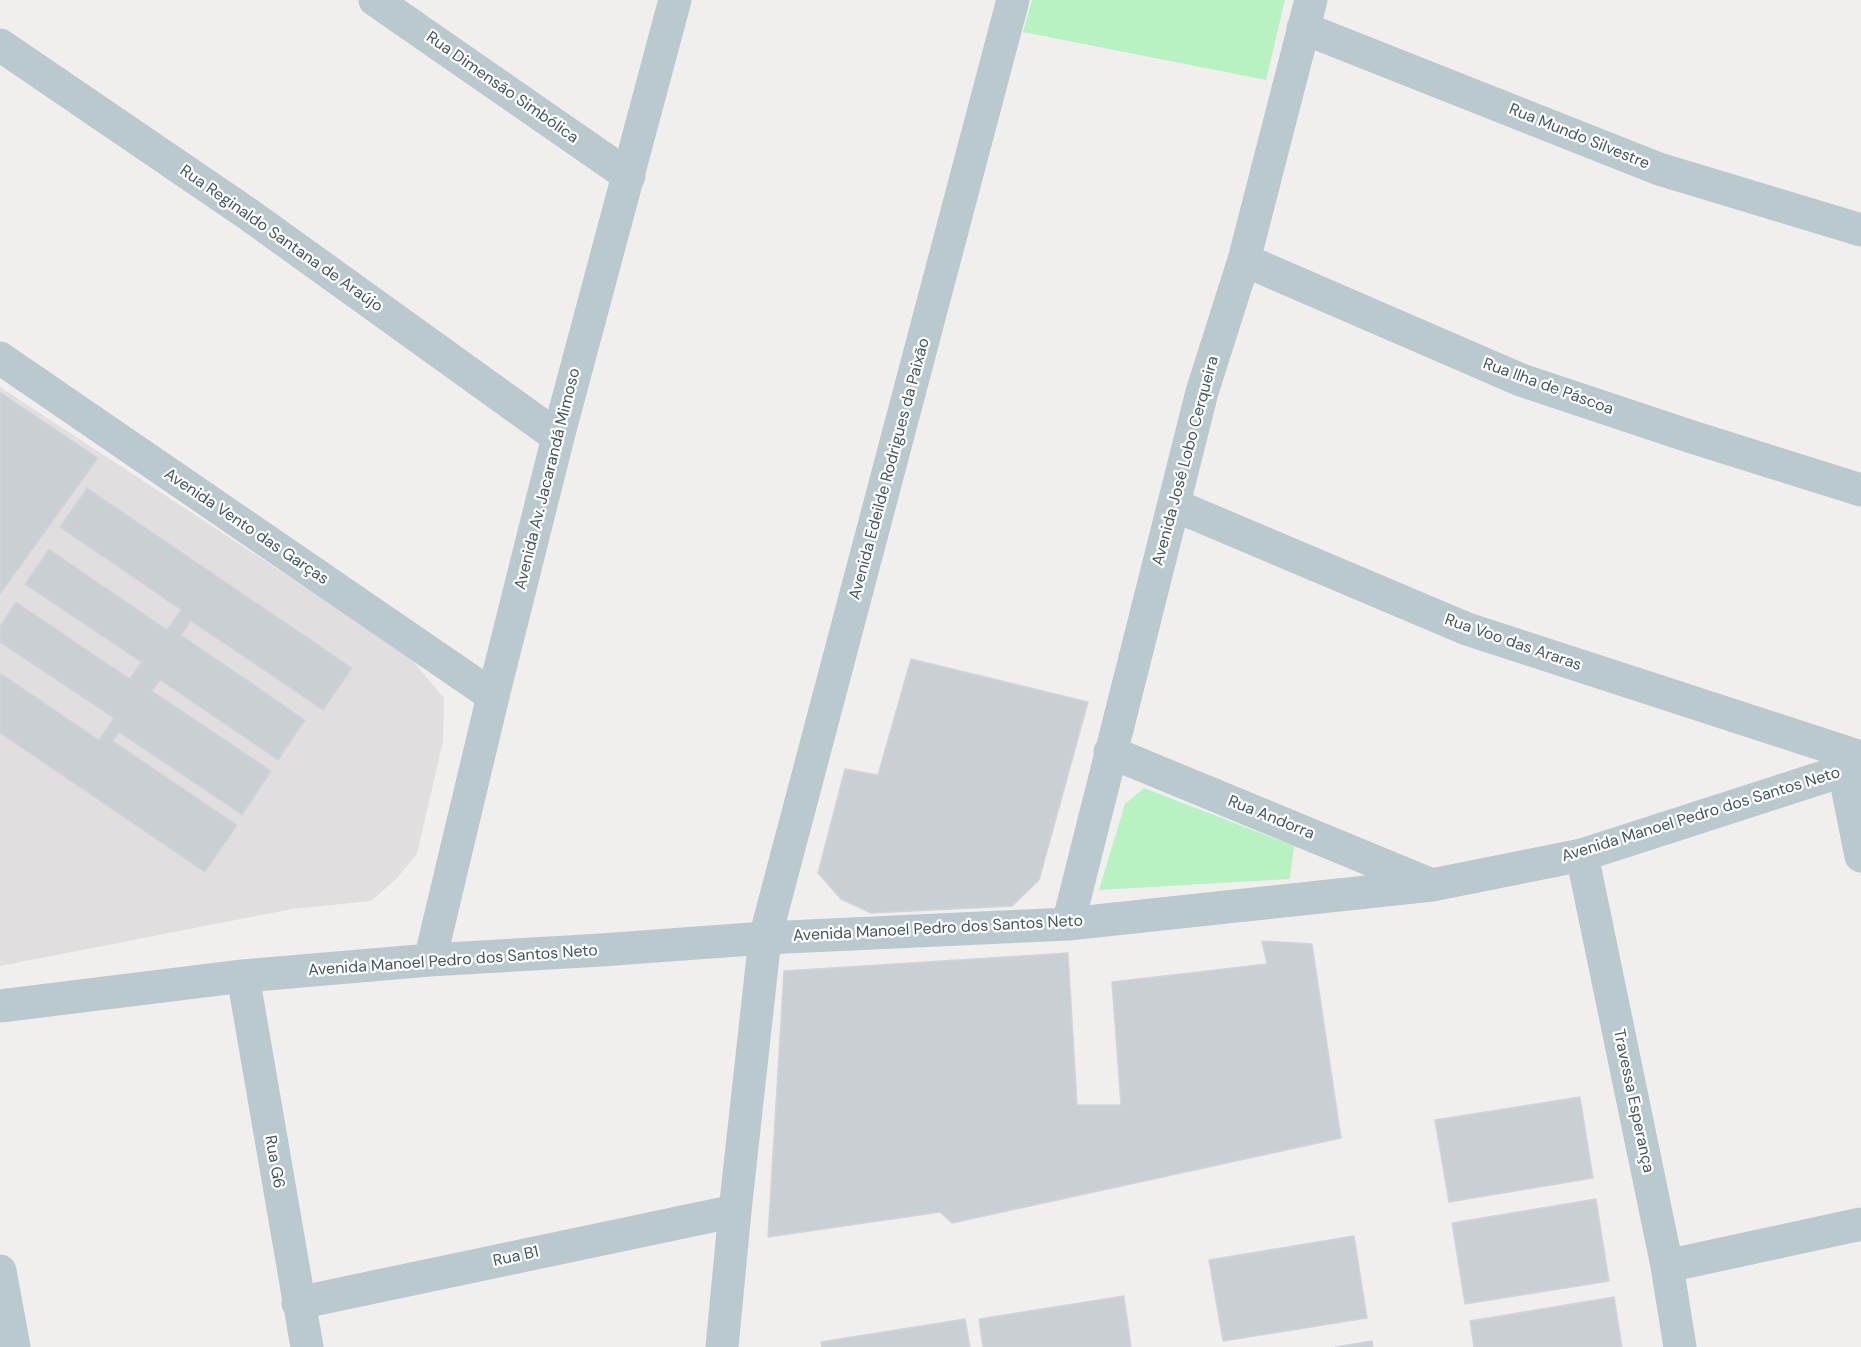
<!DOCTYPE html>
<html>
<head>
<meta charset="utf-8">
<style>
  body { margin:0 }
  canvas { display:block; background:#f1eeee }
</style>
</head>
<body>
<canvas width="1861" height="1347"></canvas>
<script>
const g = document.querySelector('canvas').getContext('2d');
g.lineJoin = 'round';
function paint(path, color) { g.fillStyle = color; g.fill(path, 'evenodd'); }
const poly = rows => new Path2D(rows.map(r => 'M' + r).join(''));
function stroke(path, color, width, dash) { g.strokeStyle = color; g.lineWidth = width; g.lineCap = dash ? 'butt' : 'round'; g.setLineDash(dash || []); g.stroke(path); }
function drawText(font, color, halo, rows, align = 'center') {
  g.font = font + ' "DM Sans",sans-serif'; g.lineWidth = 4.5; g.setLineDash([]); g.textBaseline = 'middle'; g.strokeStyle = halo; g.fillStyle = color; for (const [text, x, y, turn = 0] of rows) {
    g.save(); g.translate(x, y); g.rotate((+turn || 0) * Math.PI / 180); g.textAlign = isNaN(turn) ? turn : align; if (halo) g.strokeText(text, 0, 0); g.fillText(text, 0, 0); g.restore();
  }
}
const education = poly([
  [0,387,407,654,444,698,443,741,417,854,396,879,371,901,292,909,0,966]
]);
const green = poly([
  [1032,0,1285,0,1266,80,1023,32],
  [1144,788,1294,846,1290,879,1099,890,1125,804]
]);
const building = poly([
  [0,392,98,458,0,594,0,392],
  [87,488,352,668,323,710,191,621,181,635,305,720,278,760,160,680,152,691,271,771,242,815,119,732,113,741,237,825,205,872,0,733,0,673,99,740,114,718,0,642,0,626,16,602,130,679,141,662,25,584,49,549,167,630,181,610,60,527,87,488],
  [911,659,1088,702,1039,880,1012,906,871,913,841,899,818,873,845,769,878,775,911,659],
  [1262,941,1312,944,1341,1138,952,1223,940,1212,768,1237,784,971,1068,953,1077,1105,1121,1105,1112,982,1267,964,1262,941],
  [1580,1097,1593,1178,1449,1202,1435,1120,1580,1097],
  [1596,1199,1609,1281,1465,1304,1452,1223,1596,1199],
  [1354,1236,1367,1318,1223,1341,1209,1260,1354,1236],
  [1124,1296,1131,1347,983,1347,979,1319,1124,1296],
  [1614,1297,1622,1347,1474,1347,1470,1321,1614,1297],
  [965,1319,970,1347,822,1347,821,1342,965,1319],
  [1372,1341,1373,1347,1335,1347,1372,1341]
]);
const minor = poly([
  [375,0,629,176],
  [1303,28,1659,169,1861,230],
  [0,45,248,214,558,437],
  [1244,260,1521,380,1692,437,1861,490],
  [0,358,493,696],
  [1174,505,1467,629,1861,757],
  [1110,752,1427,883],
  [1844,771,1861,856],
  [1582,855,1667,1266,1680,1347],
  [1068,924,1202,392,1244,260,1311,0],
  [430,960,493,696,558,437,675,0],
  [243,976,307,1347],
  [0,1006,243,976,430,960,601,950,765,938,1068,924,1432,885,1582,855,1861,765],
  [1667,1266,1861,1224],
  [0,1271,14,1347],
  [298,1303,735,1211],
  [722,1347,735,1211,765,938,1013,0]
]);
const streetNames = [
  ["Rua Dimensão Simbólica",502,88,35],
  ["Rua Mundo Silvestre",1579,137,22],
  ["Rua Reginaldo Santana de Araújo",281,239,35],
  ["Rua Ilha de Páscoa",1548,387,20],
  ["Avenida José Lobo Cerqueira",1186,461,-75],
  ["Avenida Edeilde Rodrigues da Paixão",890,469,-75],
  ["Avenida Av. Jacarandá Mimoso",548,479,-76],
  ["Avenida Vento das Garças",246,527,34],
  ["Rua Voo das Araras",1513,643,19],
  ["Avenida Manoel Pedro dos Santos Neto",1701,815,-17],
  ["Rua Andorra",1271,818,22],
  ["Avenida Manoel Pedro dos Santos Neto",938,929,-3],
  ["Avenida Manoel Pedro dos Santos Neto",453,961,-4],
  ["Travessa Esperança",1633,1101,78],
  ["Rua G6",274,1162,80],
  ["Rua B1",516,1257,-12]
];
paint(education, '#e2dee0');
paint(green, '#b8f2c3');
paint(building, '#c9cfd3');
stroke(building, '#d1d5da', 1.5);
stroke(minor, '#bac9ce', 33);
drawText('16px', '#44565d', '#fff', streetNames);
</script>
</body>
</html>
